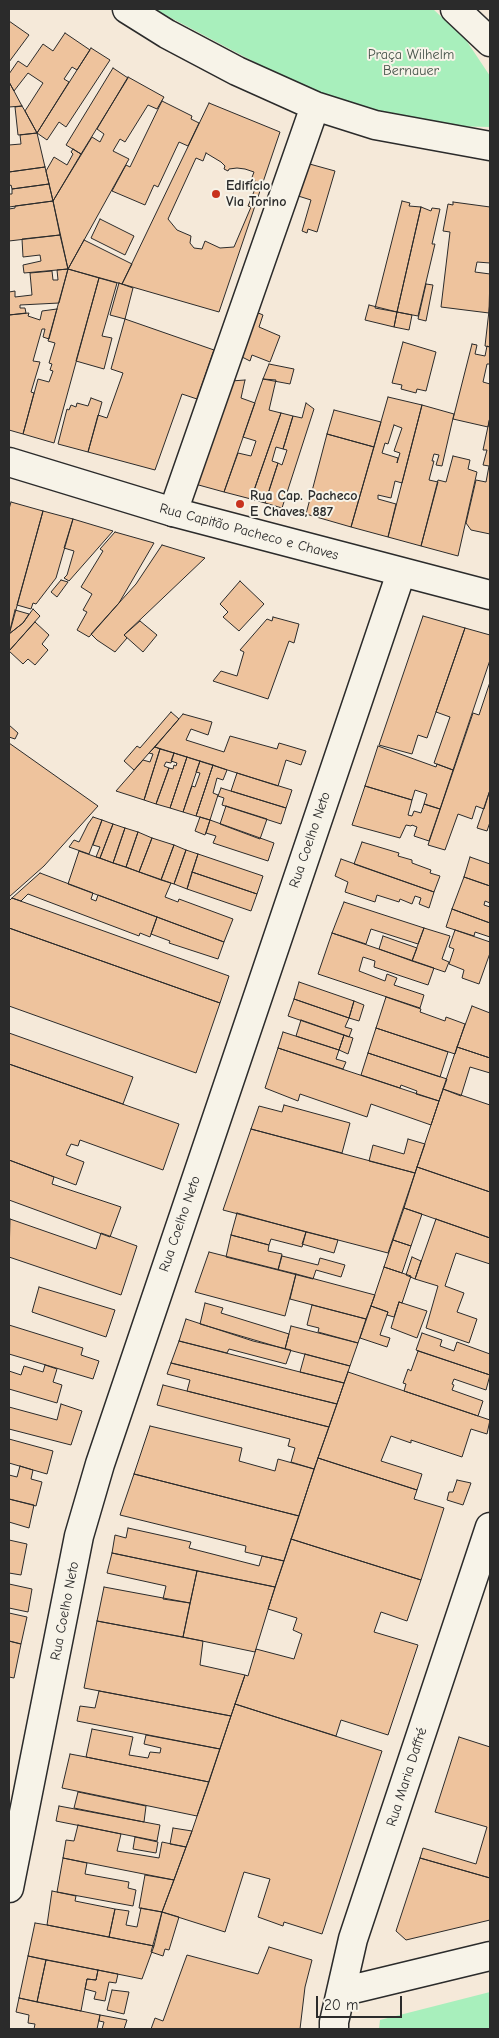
<!DOCTYPE html>
<html>
<head>
<meta charset="utf-8">
<style>
  body { margin:0 }
  #map { position:relative; width:499px; height:2038px; overflow:hidden; background:#f5e9d9; font-family:"Comic Neue",sans-serif }
  canvas { display:block }
  .frame { position:absolute; inset:0; border:10px solid #2b2b2b; pointer-events:none }
  .scale { position:absolute; left:316px; top:1996px; width:86px; height:22px; box-sizing:border-box; border:2px solid #2b2b2b; border-top:0; padding-left:6px; font-size:15px; line-height:18px; white-space:nowrap; color:#2b2b2b; -webkit-text-stroke:4px #f7f3e8; paint-order:stroke }
</style>
</head>
<body>
<div id="map">
<canvas width="499" height="2038"></canvas>
<div class="frame"></div>
<div class="scale">20 m</div>
</div>
<script>
const g = document.querySelector('canvas').getContext('2d');
g.lineJoin = 'round';
function paint(path, color) { g.fillStyle = color; g.fill(path, 'evenodd'); }
const poly = rows => new Path2D(rows.map(r => 'M' + r).join(''));
function stroke(path, color, width, dash) { g.strokeStyle = color; g.lineWidth = width; g.lineCap = dash ? 'butt' : 'round'; g.setLineDash(dash || []); g.stroke(path); }
function drawText(font, color, halo, rows, align = 'center') {
  g.font = font + ' "Comic Neue",sans-serif'; g.lineWidth = 4; g.setLineDash([]); g.textBaseline = 'middle'; g.strokeStyle = halo; g.fillStyle = color; for (const [text, x, y, turn = 0] of rows) {
    g.save(); g.translate(x, y); g.rotate((+turn || 0) * Math.PI / 180); g.textAlign = isNaN(turn) ? turn : align; if (halo) g.strokeText(text, 0, 0); g.fillText(text, 0, 0); g.restore();
  }
}
const green = poly([
  [154,9,433,9,466,40,490,76,490,127,446,126,369,110,296,84],
  [490,1992,490,2029,379,2029,380,2020]
]);
const building = poly([
  [9,21,29,35,9,62,9,21],
  [65,33,90,50,77,70,72,67,64,79,69,82,37,133,25,111,43,83,28,73,14,91,9,82,9,74,18,61,27,67,43,44,53,51,65,33],
  [91,48,110,60,66,127,59,122,47,140,37,133,91,48],
  [113,68,128,78,81,154,66,145,113,68],
  [128,77,164,97,157,109,148,105,125,142,120,139,113,151,129,159,68,269,53,201,92,137,100,142,104,134,97,129,128,77],
  [9,82,14,91,22,106,9,107,9,82],
  [162,101,192,116,191,119,199,123,188,146,179,142,158,187,154,185,145,205,112,191,126,165,130,167,162,101],
  [209,103,280,132,219,312,122,284,209,103],
  [22,106,25,111,37,133,18,135,15,107,22,106],
  [37,133,45,167,9,172,9,145,21,144,20,135,37,133],
  [73,149,81,154,53,201,46,171,54,157,67,165,73,154,71,152,73,149],
  [206,153,221,162,225,166,224,169,228,171,229,169,237,168,245,169,254,172,251,180,258,182,248,206,251,207,234,247,220,248,205,241,202,249,194,248,190,243,191,236,177,230,168,219,196,158,203,161,206,153],
  [306,163,335,171,317,232,308,229,307,233,302,231,311,200,295,195,306,163],
  [45,167,49,184,12,189,11,185,9,186,9,172,45,167],
  [49,184,53,201,9,207,9,194,12,194,12,189,49,184],
  [53,201,60,235,9,241,9,209,15,208,15,206,53,201],
  [402,201,410,203,409,206,421,207,397,312,375,308,402,201],
  [453,202,490,207,490,263,477,262,475,272,490,274,489,313,441,307,450,232,443,231,448,204,453,205,453,202],
  [421,207,431,211,432,208,440,209,432,244,435,244,418,316,397,312,421,207],
  [100,219,134,236,125,255,91,238,100,219],
  [60,235,68,269,24,273,23,265,41,261,40,255,23,257,22,239,60,235],
  [84,240,132,264,122,284,68,269,84,240],
  [68,269,99,278,54,443,23,434,38,379,49,382,53,371,50,370,52,364,49,363,55,343,48,341,68,269],
  [68,269,59,303,20,305,20,308,25,308,26,313,9,315,9,292,15,291,15,297,32,295,30,273,52,271,53,280,58,280,57,270,68,269],
  [99,278,117,283,102,336,112,338,104,369,76,361,99,278],
  [119,283,133,288,125,319,110,315,119,283],
  [426,284,433,285,426,321,418,319,426,284],
  [490,302,490,347,485,346,490,302],
  [369,305,397,312,394,327,365,320,369,305],
  [57,309,49,339,43,337,45,329,42,329,33,361,40,362,31,392,34,393,23,434,9,430,9,315,29,313,28,316,40,320,42,311,57,309],
  [256,312,263,315,259,327,280,336,270,362,252,355,250,361,240,356,256,312],
  [397,312,412,315,409,330,394,327,397,312],
  [125,319,214,350,197,399,182,394,155,470,88,452,98,415,107,418,123,373,111,369,125,319],
  [403,342,436,352,426,391,417,389,416,393,401,389,402,385,392,383,403,342],
  [472,344,477,345,475,354,485,356,487,346,490,347,490,364,487,364,483,382,490,384,490,417,488,427,453,419,472,344],
  [269,364,294,369,290,384,263,379,269,364],
  [263,379,276,380,269,410,281,413,251,499,224,492,238,453,251,456,256,441,243,437,263,379],
  [245,380,241,398,255,403,224,492,195,484,231,381,245,380],
  [388,397,422,405,402,483,395,481,391,498,378,495,378,499,396,504,388,537,351,527,388,397],
  [394,425,402,428,394,451,400,453,397,463,398,458,382,453,385,443,388,444,394,425],
  [91,398,102,402,88,452,58,444,67,409,69,410,71,405,76,407,77,403,88,406,91,398],
  [306,403,314,409,282,508,265,503,278,463,282,465,287,450,283,449,293,416,302,418,306,403],
  [422,405,454,414,442,466,436,465,439,455,434,454,432,461,434,461,429,480,438,482,421,546,388,537,422,405],
  [334,410,381,422,374,447,327,434,334,410],
  [281,413,293,416,283,449,276,447,272,461,278,463,265,503,251,499,281,413],
  [490,417,490,534,471,530,466,523,476,480,486,482,489,466,483,465,487,450,483,450,490,417],
  [327,434,374,447,351,527,306,514,327,434],
  [453,456,470,460,468,469,477,472,458,556,421,546,438,480,446,482,453,456],
  [11,502,43,511,9,635,9,509,11,502],
  [43,511,73,519,56,578,36,604,33,603,31,609,17,605,43,511],
  [73,519,113,531,69,581,64,578,67,575,74,551,64,548,73,519],
  [115,532,154,543,119,603,89,637,77,630,87,612,83,610,92,594,81,587,103,551,100,549,115,532],
  [162,545,205,558,124,635,127,638,115,652,97,640,91,634,136,584,162,545],
  [61,580,68,582,57,597,51,592,61,580],
  [240,581,264,604,239,631,223,617,228,612,220,604,240,581],
  [33,609,40,616,9,651,9,634,23,623,33,609],
  [15,610,29,614,23,623,9,634,15,610],
  [423,616,465,628,427,738,418,735,412,754,379,745,423,616],
  [273,617,299,624,294,643,289,641,268,699,213,681,221,671,237,676,244,652,240,650,267,619,272,621,273,617],
  [140,621,157,635,143,652,124,635,140,621],
  [35,622,49,635,42,644,48,650,35,665,28,659,23,664,9,651,35,622],
  [465,628,490,635,490,660,453,770,434,763,450,717,436,712,465,628],
  [490,682,490,790,484,809,476,806,472,819,458,814,445,850,428,845,473,713,479,715,490,682],
  [171,712,179,719,134,770,124,761,137,746,140,748,171,712],
  [183,714,212,722,208,735,191,729,186,740,224,752,230,736,277,749,279,743,306,751,301,765,286,760,278,786,155,747,183,714],
  [9,725,18,733,15,739,9,737,9,725],
  [9,743,98,806,44,866,9,897,9,743],
  [378,746,436,767,437,764,453,770,440,809,424,804,427,794,415,790,412,800,365,786,378,746],
  [155,747,160,749,144,800,116,791,143,760,150,762,153,754,149,753,155,747],
  [160,749,174,753,171,763,166,762,164,766,169,768,156,804,144,800,160,749],
  [174,753,187,757,170,808,156,804,169,768,173,769,174,765,176,766,177,763,171,761,174,753],
  [187,757,200,761,183,812,170,808,187,757],
  [200,761,213,765,196,816,183,812,192,786,195,787,200,773,196,772,200,761],
  [213,765,227,770,223,780,217,778,213,793,218,795,210,820,196,816,213,765],
  [237,773,292,790,286,808,231,791,237,773],
  [365,786,412,800,408,815,412,816,414,811,421,813,424,804,440,809,429,841,414,836,417,827,412,825,411,826,406,825,400,838,352,825,365,786],
  [221,788,286,808,281,824,222,805,224,798,218,796,221,788],
  [490,790,490,822,487,831,477,828,490,790],
  [226,806,267,819,260,839,220,824,226,806],
  [93,817,102,820,89,854,69,847,74,840,79,842,88,824,93,817],
  [200,817,210,820,205,835,195,831,200,817],
  [102,820,113,824,100,858,96,857,100,847,93,845,102,820],
  [210,820,274,843,268,861,213,843,216,836,206,833,210,820],
  [113,824,125,828,113,863,100,858,113,824],
  [125,828,138,832,126,867,113,863,125,828],
  [138,832,152,838,139,872,126,867,138,832],
  [152,838,174,845,161,880,139,872,152,838],
  [362,842,399,853,398,856,412,860,412,863,431,870,430,873,440,876,434,892,354,864,362,842],
  [174,845,186,850,174,884,161,880,174,845],
  [186,850,198,854,187,889,174,884,186,850],
  [79,851,171,883,165,897,178,902,179,899,233,919,224,942,68,884,79,851],
  [198,854,263,876,257,894,192,872,198,854],
  [470,857,490,864,490,886,464,877,470,857],
  [341,859,434,892,429,908,419,904,421,898,415,896,412,904,400,899,399,902,377,895,375,902,345,892,348,882,335,876,341,859],
  [192,872,257,894,251,911,187,889,192,872],
  [40,873,93,893,91,899,96,901,98,895,157,917,150,937,140,933,139,936,28,894,21,901,12,898,40,873],
  [464,877,490,886,490,903,485,901,484,905,490,907,490,923,452,909,464,877],
  [12,898,229,976,220,1003,9,928,9,901,12,898],
  [344,902,424,928,418,944,371,929,366,944,332,933,344,902],
  [452,909,490,923,490,937,475,932,474,936,446,927,452,909],
  [157,917,224,942,218,959,169,943,170,941,151,934,157,917],
  [9,928,220,1003,196,1073,9,1006,9,928],
  [424,928,450,936,442,959,449,962,445,972,412,961,424,928],
  [455,930,490,942,490,953,479,984,462,978,464,970,449,964,454,949,449,947,455,930],
  [332,933,434,968,428,985,374,967,375,961,363,957,359,971,385,981,387,974,397,978,394,985,424,995,420,1008,318,974,332,933],
  [383,936,417,948,412,961,379,949,383,936],
  [299,982,354,1001,349,1018,294,999,299,982],
  [386,997,421,1009,420,1012,445,1021,446,1017,465,1024,455,1054,376,1028,386,997],
  [294,999,349,1018,345,1027,352,1029,349,1037,288,1016,294,999],
  [354,1001,364,1005,359,1021,349,1018,354,1001],
  [472,1006,490,1013,490,1058,457,1047,472,1006],
  [301,1020,344,1035,339,1050,296,1036,301,1020],
  [376,1028,448,1052,440,1077,368,1053,376,1028],
  [283,1032,339,1050,336,1059,346,1062,343,1069,278,1048,283,1032],
  [9,1033,133,1077,123,1104,9,1064,9,1033],
  [344,1035,353,1038,348,1054,339,1050,344,1035],
  [457,1047,490,1058,490,1073,470,1067,461,1096,443,1089,457,1047],
  [278,1048,439,1101,431,1125,371,1104,367,1117,300,1094,298,1101,265,1088,278,1048],
  [368,1053,447,1079,439,1101,416,1094,417,1091,401,1085,400,1088,361,1075,368,1053],
  [9,1064,179,1124,163,1170,80,1140,78,1146,71,1144,66,1155,84,1162,76,1185,9,1160,9,1064],
  [443,1089,490,1105,490,1192,417,1167,443,1089],
  [284,1105,350,1123,342,1153,251,1129,259,1106,282,1112,284,1105],
  [251,1129,415,1173,388,1253,223,1210,251,1129],
  [408,1139,425,1144,415,1173,369,1161,373,1145,404,1154,408,1139],
  [9,1160,54,1177,52,1184,121,1207,110,1237,9,1200,9,1160],
  [417,1167,490,1192,490,1238,404,1208,417,1167],
  [404,1208,422,1214,411,1246,393,1240,404,1208],
  [237,1213,306,1232,302,1247,271,1239,269,1245,231,1235,237,1213],
  [10,1219,96,1249,101,1233,137,1246,121,1295,9,1257,10,1219],
  [436,1219,490,1238,490,1264,456,1253,445,1286,464,1293,457,1312,477,1319,469,1343,426,1328,438,1286,415,1279,436,1219],
  [306,1232,338,1240,334,1253,302,1244,306,1232],
  [231,1235,269,1245,268,1251,282,1254,278,1270,226,1257,231,1235],
  [393,1240,411,1246,402,1273,384,1267,393,1240],
  [209,1252,296,1274,285,1316,195,1292,209,1252],
  [282,1256,318,1265,320,1258,345,1265,341,1277,316,1270,313,1279,278,1270,282,1256],
  [412,1257,421,1261,415,1279,406,1275,412,1257],
  [384,1267,411,1276,402,1303,399,1302,394,1317,387,1315,388,1312,371,1306,384,1267],
  [296,1274,375,1295,366,1319,290,1299,296,1274],
  [39,1287,115,1310,106,1337,32,1312,39,1287],
  [399,1302,427,1311,417,1338,391,1328,399,1302],
  [205,1303,223,1308,221,1313,289,1334,285,1349,200,1324,205,1303],
  [312,1305,366,1319,358,1343,318,1332,319,1328,307,1325,312,1305],
  [371,1306,388,1312,380,1335,390,1338,387,1347,360,1338,371,1306],
  [186,1319,253,1341,291,1350,286,1364,229,1349,227,1353,179,1341,186,1319],
  [9,1325,83,1348,81,1355,99,1361,93,1379,9,1354,9,1325],
  [291,1326,358,1343,350,1366,285,1349,291,1326],
  [422,1333,442,1340,440,1346,454,1351,457,1342,490,1354,490,1375,416,1350,422,1333],
  [179,1341,300,1372,344,1383,337,1404,171,1363,179,1341],
  [418,1351,490,1375,486,1390,454,1379,452,1384,454,1385,452,1390,483,1401,478,1416,404,1391,406,1384,403,1383,408,1369,411,1371,418,1351],
  [305,1354,350,1366,344,1383,300,1372,305,1354],
  [171,1363,337,1404,329,1427,187,1391,190,1380,167,1374,171,1363],
  [45,1365,57,1369,53,1382,62,1385,57,1403,9,1389,9,1371,21,1375,24,1366,43,1372,45,1365],
  [348,1372,490,1420,487,1434,471,1429,462,1457,411,1440,411,1443,391,1436,381,1461,422,1474,417,1490,318,1458,348,1372],
  [163,1385,329,1427,314,1469,291,1462,295,1448,288,1446,290,1439,157,1405,163,1385],
  [61,1404,82,1411,71,1445,9,1429,9,1407,57,1420,61,1404],
  [150,1426,242,1448,239,1461,275,1471,278,1459,314,1469,299,1516,134,1474,150,1426],
  [9,1439,53,1451,47,1474,9,1463,9,1439],
  [318,1458,417,1490,414,1499,444,1508,421,1580,291,1539,318,1458],
  [20,1466,33,1470,31,1479,42,1482,36,1506,9,1499,9,1475,17,1477,20,1466],
  [134,1474,299,1516,284,1561,245,1552,246,1546,120,1515,134,1474],
  [457,1480,471,1483,463,1505,447,1500,449,1492,453,1492,457,1480],
  [9,1499,34,1505,29,1528,9,1522,9,1499],
  [128,1528,191,1542,189,1548,259,1566,262,1556,284,1561,275,1587,112,1553,115,1535,126,1538,128,1528],
  [291,1539,421,1580,407,1621,381,1612,374,1632,418,1645,388,1735,341,1720,336,1736,235,1704,245,1675,248,1676,256,1649,294,1659,302,1634,293,1630,297,1618,268,1609,291,1539],
  [9,1540,27,1544,21,1575,9,1573,9,1540],
  [112,1553,197,1571,190,1603,163,1599,166,1586,107,1573,112,1553],
  [197,1571,275,1587,255,1652,183,1637,197,1571],
  [9,1584,32,1589,28,1612,9,1608,9,1584],
  [104,1587,190,1603,183,1637,97,1621,104,1587],
  [9,1613,27,1617,21,1644,9,1641,9,1613],
  [97,1621,203,1641,200,1665,245,1675,231,1716,84,1688,97,1621],
  [9,1641,21,1644,14,1678,9,1677,9,1641],
  [99,1691,231,1716,220,1749,77,1721,80,1706,95,1708,99,1691],
  [235,1704,382,1751,322,1934,284,1922,283,1926,258,1917,270,1879,244,1872,225,1932,162,1912,192,1831,235,1704],
  [92,1729,133,1737,129,1755,148,1758,150,1752,160,1753,161,1748,144,1744,146,1735,220,1749,209,1782,86,1757,92,1729],
  [459,1737,490,1747,490,1878,420,1858,423,1848,476,1864,487,1827,435,1812,459,1737],
  [70,1754,86,1757,209,1782,197,1816,62,1788,70,1754],
  [78,1792,146,1806,144,1822,74,1808,78,1792],
  [59,1806,160,1825,157,1841,56,1821,59,1806],
  [78,1825,121,1834,117,1851,159,1858,162,1842,186,1847,174,1880,63,1858,66,1840,74,1841,78,1825],
  [173,1828,192,1831,186,1847,170,1844,173,1828],
  [135,1837,158,1842,156,1853,133,1849,135,1837],
  [63,1858,87,1863,85,1874,129,1882,128,1888,136,1890,133,1906,57,1892,63,1858],
  [420,1858,490,1878,490,1920,406,1940,396,1931,420,1858],
  [145,1875,174,1880,162,1912,139,1908,145,1875],
  [52,1891,76,1896,75,1901,115,1909,109,1937,47,1925,52,1891],
  [141,1908,162,1912,154,1946,109,1937,115,1909,129,1911,126,1925,137,1927,141,1908],
  [162,1912,179,1917,169,1950,165,1949,163,1956,151,1952,162,1912],
  [35,1923,47,1925,154,1946,142,1979,28,1956,35,1923],
  [269,1947,312,1960,305,1987,300,2029,151,2029,155,2018,163,2021,187,1955,258,1974,269,1947],
  [28,1956,46,1960,37,2002,19,1998,28,1956],
  [46,1960,98,1970,96,1980,87,1979,81,2011,37,2002,46,1960],
  [98,1970,118,1974,116,1983,109,1982,105,2001,94,1999,96,1992,85,1989,87,1979,96,1980,98,1970],
  [112,1990,129,1992,124,2014,107,2010,112,1990],
  [19,1998,100,2015,97,2029,34,2029,35,2024,28,2023,29,2015,16,2012,19,1998],
  [100,2015,127,2020,124,2029,102,2029,104,2022,99,2021,100,2015]
]);
const minor = poly([
  [127,9,167,34,237,71,315,106,375,125,490,146],
  [455,9,490,42],
  [173,512,315,106],
  [9,1888,79,1536,100,1464,401,573],
  [341,1992,490,1956],
  [334,2029,334,2022,353,1939,490,1527]
]);
const major = poly([
  [9,462,173,512,490,595]
]);
const markers = [
  [216,194,5,"#c8321e"],
  [240,504,5,"#c8321e"]
];
const parkNames = [
  ["Praça Wilhelm",411,55],
  ["Bernauer",411,71]
];
const poiNames = [
  ["Edifício",226,186],
  ["Via Torino",226,202],
  ["Rua Cap. Pacheco",250,496],
  ["E Chaves, 887",250,512]
];
const streetNames = [
  ["Rua Capitão Pacheco e Chaves",249,532,15],
  ["Rua Coelho Neto",310,840,-71],
  ["Rua Coelho Neto",180,1224,-71],
  ["Rua Coelho Neto",65,1611,-79],
  ["Rua Maria Daffré",407,1777,-72]
];
paint(green, '#a8efbc');
paint(building, '#eec39d');
stroke(building, '#2b2b2b', 1);
stroke(minor, '#2b2b2b', 31);
stroke(major, '#2b2b2b', 31);
stroke(minor, '#f7f3e8', 28);
stroke(major, '#f7f3e8', 28);
for (const [x, y, r, color] of markers) { const dot = new Path2D(); dot.arc(x, y, r, 0, 2 * Math.PI); g.fillStyle = color; g.fill(dot); stroke(dot, '#f7f3e8', 2); }
drawText('14px', '#445248', '#f7f3e8', parkNames);
drawText('bold 14px', '#2b2b2b', '#f7f3e8', poiNames, 'left');
drawText('14px', '#2b2b2b', '#f7f3e8', streetNames);
</script>
</body>
</html>
